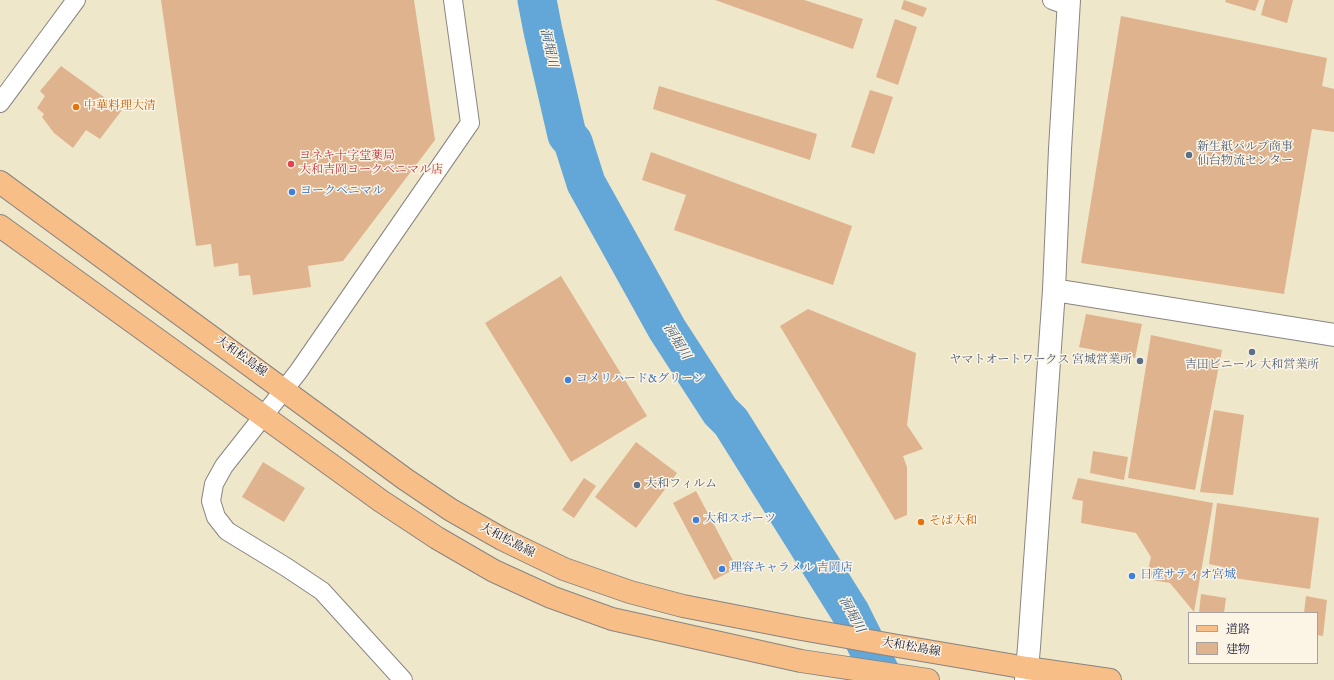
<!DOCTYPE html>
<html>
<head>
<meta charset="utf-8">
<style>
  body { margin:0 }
  #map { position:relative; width:1334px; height:680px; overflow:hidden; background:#efe7c9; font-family:"IM FELL English","Noto Serif JP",serif }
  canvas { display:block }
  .legend { position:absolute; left:1188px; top:612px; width:130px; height:52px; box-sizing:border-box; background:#fcf5e5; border:1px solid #a5a1a1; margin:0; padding:5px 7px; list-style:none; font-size:12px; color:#22223b }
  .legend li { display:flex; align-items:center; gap:8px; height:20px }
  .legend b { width:20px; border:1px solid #a5a1a1 }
</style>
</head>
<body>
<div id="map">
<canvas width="1334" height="680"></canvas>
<ul class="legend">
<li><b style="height:5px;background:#f7be87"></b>道路</li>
<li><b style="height:11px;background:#deb38d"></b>建物</li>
</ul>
</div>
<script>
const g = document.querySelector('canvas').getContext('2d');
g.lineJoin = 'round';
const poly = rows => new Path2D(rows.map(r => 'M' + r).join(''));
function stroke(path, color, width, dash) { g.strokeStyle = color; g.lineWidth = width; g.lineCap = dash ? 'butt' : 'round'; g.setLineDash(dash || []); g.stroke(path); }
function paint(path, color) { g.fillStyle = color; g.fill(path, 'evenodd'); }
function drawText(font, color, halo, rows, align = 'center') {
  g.font = font + ' "IM FELL English","Noto Serif JP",serif'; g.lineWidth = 3; g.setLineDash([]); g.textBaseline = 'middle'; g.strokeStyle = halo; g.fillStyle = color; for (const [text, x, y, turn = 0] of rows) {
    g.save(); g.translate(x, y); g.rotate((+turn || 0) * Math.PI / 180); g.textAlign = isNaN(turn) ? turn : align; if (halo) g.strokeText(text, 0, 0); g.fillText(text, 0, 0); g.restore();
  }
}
const river = poly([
  [537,0,543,31,567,135,573,142,586,183,667,329,720,411,731,422,850,612,884,680]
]);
const building = poly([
  [161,0,414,0,435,140,343,261,308,266,311,287,253,295,250,275,239,276,238,263,214,267,211,244,196,246],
  [715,0,804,0,863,19,853,49],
  [904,0,927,8,923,17,901,9],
  [1226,0,1259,0,1255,11,1225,2],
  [1265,0,1293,0,1287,23,1261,15],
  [1121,16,1327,58,1322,86,1334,89,1334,132,1312,129,1284,294,1081,263],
  [895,19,917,27,898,85,876,77],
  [61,66,122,110,100,139,86,130,73,148,54,133,42,117,44,114,37,108,45,96,40,91],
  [659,86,817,134,810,160,653,109],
  [870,90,893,97,874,154,851,147],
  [651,152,852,226,833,285,674,230,686,195,642,180],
  [561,276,647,416,571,462,485,323],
  [808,309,916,353,907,425,923,449,903,456,907,467,907,515,895,520,780,326],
  [1086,314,1142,324,1135,358,1079,347],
  [1151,335,1222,350,1195,490,1128,478],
  [1214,410,1244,415,1233,495,1200,492],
  [636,442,677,473,636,528,595,497],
  [1093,451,1128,457,1124,480,1090,473],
  [263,462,305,488,284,522,242,497],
  [584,478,596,486,574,518,562,510],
  [1078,478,1213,503,1194,612,1170,583,1146,579,1151,557,1136,533,1081,523,1083,501,1072,499],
  [696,491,737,568,714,580,673,503],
  [1217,503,1319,518,1310,589,1220,576,1223,567,1209,564],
  [1201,594,1226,598,1224,613,1199,613],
  [1306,596,1327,600,1323,636,1317,635,1317,613,1304,613]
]);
const minor = poly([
  [1052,0,1069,6],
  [0,103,76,0],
  [403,680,322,591,286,567,227,531,216,517,211,501,214,484,224,466,298,372,470,123,453,0]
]);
const tertiary = poly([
  [1054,290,1334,335],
  [1026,680,1029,647,1054,290,1060,149,1069,0]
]);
const primary = poly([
  [0,182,405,479,451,510,502,539,564,569,630,592,683,606,796,628,898,646,1027,668,1110,680],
  [0,226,381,501,437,538,494,571,551,597,612,619,801,661,928,680]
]);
const markers = [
  [76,107,4,"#e8710a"],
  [1189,155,4,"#5c6f8a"],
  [291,164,4,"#e0444e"],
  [292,192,4,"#3f7fe0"],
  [1252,352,4,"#5c6f8a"],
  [1140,361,4,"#5c6f8a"],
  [568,380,4,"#3f7fe0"],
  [637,485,4,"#5c6f8a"],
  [696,520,4,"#3f7fe0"],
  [921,522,4,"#e8710a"],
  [722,569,4,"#3f7fe0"],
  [1132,576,4,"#3f7fe0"]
];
const foodNames = [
  ["中華料理大清",84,107],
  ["そば大和",929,522]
];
const serviceNames = [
  ["新生紙パルプ商事",1197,148],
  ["仙台物流センター",1197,162],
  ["ヤマトオートワークス 宮城営業所",1132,361,"right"],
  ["吉田ビニール 大和営業所",1252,366,"center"],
  ["大和フィルム",645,485]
];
const healthNames = [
  ["ヨネキ十字堂薬局",299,157],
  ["大和吉岡ヨークベニマル店",299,171]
];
const shopNames = [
  ["ヨークベニマル",300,192],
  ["コメリハード&グリーン",576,380],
  ["大和スポーツ",704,520],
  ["理容キャラメル 吉岡店",730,569],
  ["日産サティオ宮城",1140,576]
];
const streetNames = [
  ["大和松島線",241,357,36],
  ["大和松島線",507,541,28],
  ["大和松島線",911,648,10]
];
const waterNames = [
  ["洞堀川",548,48,77],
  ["洞堀川",676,342,58],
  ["洞堀川",851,615,61]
];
stroke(river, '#63a7d8', 39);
paint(building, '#deb38d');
stroke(minor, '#888482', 20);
stroke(tertiary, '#888482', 24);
stroke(primary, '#888482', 24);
stroke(minor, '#fff', 18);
stroke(tertiary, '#fff', 22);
stroke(primary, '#f7be87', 22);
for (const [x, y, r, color] of markers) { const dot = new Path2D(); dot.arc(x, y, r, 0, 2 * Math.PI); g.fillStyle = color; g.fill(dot); stroke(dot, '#fcf5e5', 1.5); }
drawText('12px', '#c56008', '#fcf5e5', foodNames, 'left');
drawText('12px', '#4e5e75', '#fcf5e5', serviceNames, 'left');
drawText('12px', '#be3a42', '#fcf5e5', healthNames, 'left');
drawText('12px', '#366cbe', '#fcf5e5', shopNames, 'left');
drawText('12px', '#22223b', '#fcf5e5', streetNames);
drawText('italic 13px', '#3c577a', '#fcf5e5', waterNames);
</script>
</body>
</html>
